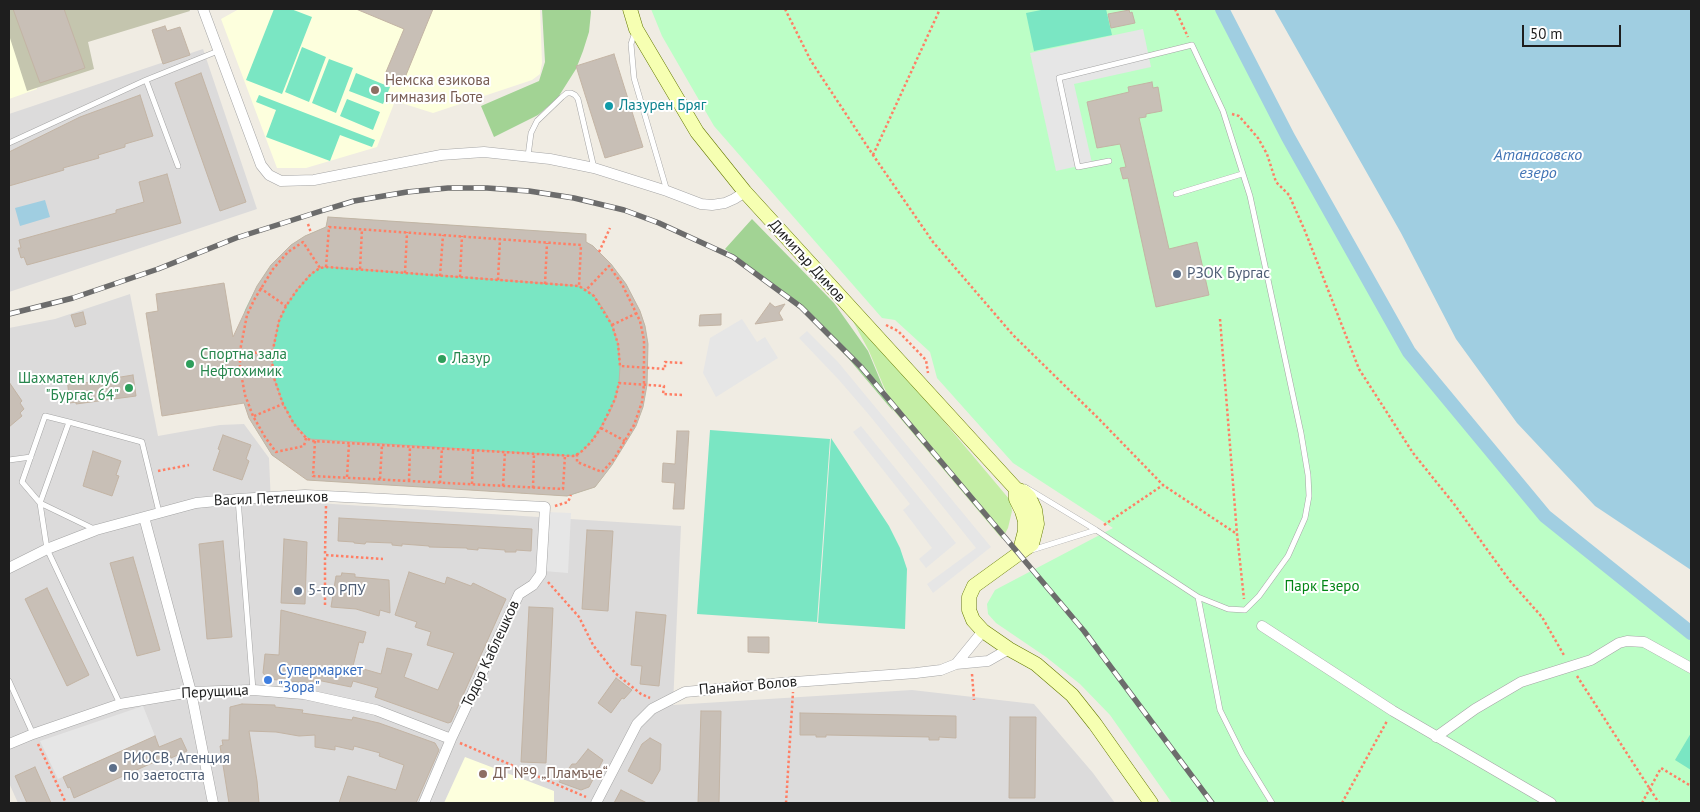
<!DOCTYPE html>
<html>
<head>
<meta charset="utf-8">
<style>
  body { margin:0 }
  #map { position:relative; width:1700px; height:812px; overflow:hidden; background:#f0ece3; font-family:"PT Sans",sans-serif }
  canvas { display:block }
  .frame { position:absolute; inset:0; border:10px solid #1e1e1e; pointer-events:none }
  .scale { position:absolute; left:1522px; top:25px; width:99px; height:22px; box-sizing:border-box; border:2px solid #1e1e1e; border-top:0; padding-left:6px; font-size:15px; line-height:18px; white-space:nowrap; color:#1e1e1e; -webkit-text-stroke:4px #fff; paint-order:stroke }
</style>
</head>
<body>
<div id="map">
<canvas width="1700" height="812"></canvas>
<div class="frame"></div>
<div class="scale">50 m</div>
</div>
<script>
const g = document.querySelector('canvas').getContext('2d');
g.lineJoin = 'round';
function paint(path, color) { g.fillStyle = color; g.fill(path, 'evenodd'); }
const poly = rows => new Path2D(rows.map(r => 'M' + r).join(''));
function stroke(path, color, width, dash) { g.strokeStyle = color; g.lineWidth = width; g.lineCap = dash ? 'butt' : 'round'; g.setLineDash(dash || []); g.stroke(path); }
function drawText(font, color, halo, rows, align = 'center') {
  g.font = font + ' "PT Sans",sans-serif'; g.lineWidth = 4; g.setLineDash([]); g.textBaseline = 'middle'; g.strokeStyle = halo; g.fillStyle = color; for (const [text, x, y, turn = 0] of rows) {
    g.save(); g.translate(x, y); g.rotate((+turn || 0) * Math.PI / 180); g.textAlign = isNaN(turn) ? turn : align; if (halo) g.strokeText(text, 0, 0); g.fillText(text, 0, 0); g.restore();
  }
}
const residential = poly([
  [203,49,257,209,9,292,9,114],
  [130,294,158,436,220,425,244,424,269,458,271,504,317,503,681,526,673,705,912,690,1034,704,1093,773,1115,803,18,803,9,783,9,328,55,319]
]);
const education = poly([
  [239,9,540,9,542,63,540,74,532,80,433,113,395,101,377,147,306,168,277,168,221,19],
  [9,10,37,89,9,99],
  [465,757,554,791,554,803,444,803]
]);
const construction = poly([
  [9,9,189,9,190,11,88,42,94,69,27,91,9,35]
]);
const grass = poly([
  [841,299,1010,500,1012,511,1008,528,1002,539,894,411,869,351]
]);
const forest = poly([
  [542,9,590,9,591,12,589,32,583,51,576,69,557,99,538,115,494,137,481,106,539,81,545,62],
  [752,219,834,303,868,351,893,411,848,358,788,297,725,249]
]);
const park = poly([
  [651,9,1224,9,1340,230,1409,352,1547,523,1691,634,1691,803,1172,803,1110,715,1080,684,1046,657,996,623,988,614,987,604,995,590,1113,528,1013,463,937,378,930,352,895,320,882,318,714,126,662,36]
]);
const pitch = poly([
  [274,9,291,9,312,17,282,94,246,80],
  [1046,9,1106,9,1112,35,1034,51,1026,13],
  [302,47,326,57,309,102,285,92],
  [329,59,353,68,336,113,312,103],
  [356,73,390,87,383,104,349,91],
  [259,95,375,140,372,147,340,135,330,161,266,137,276,110,256,102],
  [347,99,380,112,373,130,340,116],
  [328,217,586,234,586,242,593,246,611,264,626,284,640,311,645,326,648,344,647,385,643,407,636,426,612,465,595,487,568,496,308,480,272,455,249,418,236,350,245,310,257,286,271,265,291,245,305,236,326,227],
  [710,430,830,439,817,622,697,614],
  [831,438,889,526,900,548,907,569,905,629,818,623],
  [1691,733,1691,770,1675,760]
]);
const parking = poly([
  [1143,29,1151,67,1074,84,1092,163,1056,171,1030,53],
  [742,319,757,342,765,337,778,358,716,397,703,373,710,338],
  [807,331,838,362,991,547,933,593,927,584,976,548,870,416,839,380,799,338],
  [861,426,956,543,926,568,919,559,932,548,903,510,910,504,853,432],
  [547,512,571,513,568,573,544,571],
  [143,706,155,736,58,779,40,741]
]);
const water = poly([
  [1274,9,1691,9,1691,570,1595,506,1517,423,1456,339,1401,233],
  [45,200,50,217,20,226,15,208]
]);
const canal = poly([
  [1222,9,1288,137,1409,352,1545,516,1691,633]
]);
const building = poly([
  [13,9,64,9,85,68,40,83,13,9],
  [356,9,433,9,404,80,386,72,404,29,356,9],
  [1129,10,1130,13,1132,12,1135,23,1111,28,1108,14,1129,10],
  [165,26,167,31,180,27,190,55,163,64,152,30,165,26],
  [614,54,643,147,605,158,576,66,614,54],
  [201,73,246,202,220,211,175,83,201,73],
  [1152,82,1153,88,1158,87,1162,111,1146,114,1146,117,1139,118,1169,249,1197,242,1209,295,1156,307,1128,178,1123,179,1120,168,1126,167,1120,144,1097,148,1087,102,1129,92,1128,87,1152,82],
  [140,95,153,136,125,144,125,147,98,155,99,158,63,168,64,170,9,186,9,152,80,117,140,95],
  [167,174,181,223,27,265,24,257,21,258,18,248,21,248,19,240,116,213,116,210,144,202,139,182,167,174],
  [328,217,586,234,586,242,593,246,611,264,626,284,640,311,645,326,648,344,647,385,643,407,636,426,612,465,595,487,567,496,307,480,272,455,249,418,244,403,162,416,146,313,158,311,156,294,224,283,233,337,257,286,271,265,291,245,305,236,326,227,328,217],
  [326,267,579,286,586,290,594,296,604,310,612,325,618,344,620,366,619,383,615,399,609,414,591,442,580,453,573,456,309,439,294,424,283,404,273,375,272,354,279,321,286,306,297,290,311,274,320,268,326,267],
  [770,303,775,307,785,304,779,313,783,320,755,324,770,303],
  [83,312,86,324,75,327,71,315,83,312],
  [721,314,721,325,699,326,700,315,721,314],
  [133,375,136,396,76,404,76,402,70,403,67,379,79,377,79,381,84,380,84,383,133,375],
  [9,382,22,401,20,403,24,409,20,413,22,416,9,427,9,382],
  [677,431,689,431,684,509,673,509,675,483,662,482,663,463,675,464,677,431],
  [223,435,251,445,246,459,249,461,242,480,213,470,220,450,218,449,223,435],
  [93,451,121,461,116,475,119,476,112,496,83,486,93,451],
  [339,518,532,529,531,551,516,550,516,552,505,552,505,550,478,548,478,550,467,549,467,548,429,547,429,546,402,544,402,546,392,545,392,543,366,542,365,544,354,543,354,542,338,541,339,518],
  [587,530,613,531,608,611,582,609,587,530],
  [284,539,307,542,305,604,281,603,284,539],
  [223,541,232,637,207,639,199,544,223,541],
  [133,557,160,650,137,656,110,563,133,557],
  [409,572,445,584,447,577,471,586,473,583,506,599,451,722,448,723,375,697,378,688,353,681,351,687,317,680,317,684,268,679,263,673,265,654,279,655,281,610,366,632,363,643,359,642,353,666,381,674,387,648,412,654,404,677,438,690,454,653,427,645,431,632,415,627,417,622,395,615,409,572],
  [342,573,355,574,355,577,389,580,390,613,380,610,379,616,356,609,331,607,336,576,341,576,342,573],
  [47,588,89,675,67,686,25,599,47,588],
  [529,607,553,608,546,763,521,762,529,607],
  [636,612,666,615,659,686,640,684,642,666,631,665,636,612],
  [748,637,769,637,769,653,748,652,748,637],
  [616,678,632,690,624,699,622,698,611,713,598,703,616,678],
  [242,704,275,705,275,707,303,710,302,713,352,720,353,717,379,723,435,743,439,750,416,803,339,803,348,776,396,790,404,765,379,756,380,753,354,746,353,750,335,746,335,750,315,747,315,735,299,736,276,732,249,731,257,781,259,803,229,803,220,746,223,745,222,740,229,740,230,707,242,704],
  [701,711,721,711,719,803,698,803,701,711],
  [800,713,956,716,956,738,939,737,939,740,929,740,929,737,826,735,826,737,816,737,816,735,800,735,800,713],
  [1010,717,1036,717,1035,798,1009,798,1010,717],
  [155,736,159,747,181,738,187,751,171,758,170,755,74,798,70,787,68,788,63,777,155,736],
  [650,738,661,744,660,770,652,784,628,771,642,744,650,738],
  [588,749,603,760,589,787,581,790,559,782,572,764,576,764,588,749],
  [35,767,51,803,27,803,15,776,35,767],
  [621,790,647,803,614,803,621,790]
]);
const path = poly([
  [785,9,811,61,873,155,933,242,1013,335,1099,419,1163,485,1237,534],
  [1175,9,1188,37],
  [1232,114,1239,116,1258,138,1267,154,1276,182,1289,195,1305,231,1359,369,1413,453,1454,504,1510,581,1542,617,1565,657],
  [873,155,940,9],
  [308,224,311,233],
  [599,252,610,228],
  [326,267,329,227,581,245,579,286],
  [360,269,362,229],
  [405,273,407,232],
  [440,276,443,235],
  [460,277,462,236],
  [498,280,500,239],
  [545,284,547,243],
  [260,288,286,306],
  [1220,319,1237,534,1244,599],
  [612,325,637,313],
  [886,325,898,331,926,360,928,373],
  [240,351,272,354],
  [682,395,663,394,664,386,619,383,615,399,601,428,591,442,580,453,573,456,312,441,306,438,294,424,283,404,273,375,272,354,279,321,286,306,297,290,311,274,320,268,326,267,579,286,594,296,612,325,618,344,620,366,665,369,665,362,683,363],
  [254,416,283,404],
  [601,428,625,441],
  [306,438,304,446,276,452,265,437,253,416,245,395,240,368,240,351,247,315,254,300,273,269,288,252,303,242,320,268],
  [315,441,313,476,563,489,565,455],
  [577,454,577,462,602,472,614,459,634,425,642,402,644,384,644,340,640,321,622,284,609,266,586,290],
  [158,471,189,465],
  [347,477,349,443],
  [380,479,382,445],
  [409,481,410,446],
  [440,483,442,448],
  [472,484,473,450],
  [503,486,505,452],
  [533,488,534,453],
  [326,506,325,555,383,559],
  [555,506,568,502,571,495],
  [1104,525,1163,485],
  [548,582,579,617,593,645,615,673,641,694,650,698],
  [325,605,325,555],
  [972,674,974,700],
  [1577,676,1659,803],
  [460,743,586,797],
  [38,744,66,803],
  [786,803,793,692],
  [1342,803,1387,721],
  [1642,803,1661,768,1691,786]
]);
const lane = poly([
  [635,32,631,44,634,78,667,191],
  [146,80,178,166],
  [9,143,146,80,218,51],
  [528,156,531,133,537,121,562,97,567,93,571,93,575,95,578,99,594,168],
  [1176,194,1242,174],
  [69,422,40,503,22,482,45,416,69,422,91,428,142,442,159,512],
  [9,460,31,457],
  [1025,487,1096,530,1198,597,1228,609,1245,610,1259,596,1288,556,1305,518,1309,496,1308,475,1301,433,1250,196,1223,111,1192,45,1059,78,1078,167,1109,161],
  [238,499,253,690],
  [96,530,40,503,47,549,120,704],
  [1032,550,1096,530],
  [1198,597,1220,710,1242,754,1272,803],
  [9,681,33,734]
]);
const street = poly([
  [203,9,261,165,269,175,281,181,314,180,441,155,484,152,550,159,594,168,667,191,701,204,712,205,725,203,734,199,745,192],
  [144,517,191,692,213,803],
  [9,568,47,549,96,530,196,503,238,499,305,495,545,507,541,574,533,585,519,594,451,739,424,803],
  [1262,626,1393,711,1551,803],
  [956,664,983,631],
  [1436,737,1475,709,1521,682,1591,660,1619,643,1627,641,1644,642,1691,668],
  [9,744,33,734,120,704,191,692,253,690,304,694,376,710,451,739],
  [596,803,637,724,652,709,685,692,781,683,916,673,941,670,956,664,988,661,1009,649]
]);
const secondary = poly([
  [630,9,636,29,697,132,745,192,1016,489,1024,492,1029,497,1035,510,1037,524,1032,544,974,586,969,597,969,610,973,620,983,631,1009,649,1036,664,1072,695,1095,724,1151,803],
  [1016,489,1016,499,1022,511,1025,521,1025,531,1019,554]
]);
const rail = poly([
  [9,314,73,298,158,269,236,238,321,211,354,201,407,192,448,188,487,188,529,191,574,198,624,210,659,223,733,257,801,307,862,368,1084,631,1212,803]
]);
const markers = [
  [375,90,5,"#8d6e63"],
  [609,106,5,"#0f9aa8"],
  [1177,274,5,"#5c6f8a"],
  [442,359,5,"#2e9e5b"],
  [190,364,5,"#2e9e5b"],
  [129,388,5,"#2e9e5b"],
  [298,591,5,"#5c6f8a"],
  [268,680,5,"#3f7fe0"],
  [113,768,5,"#5c6f8a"],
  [483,774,5,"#8d6e63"]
];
const educationNames = [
  ["Немска езикова",385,81],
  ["гимназия Гьоте",385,98],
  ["ДГ №9 „Пламъче“",493,774]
];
const cultureNames = [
  ["Лазурен Бряг",619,106]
];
const streetNames = [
  ["Димитър Димов",807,261,48],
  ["Васил Петлешков",271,499,-2],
  ["Тодор Каблешков",491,654,-65],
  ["Панайот Волов",748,686,-5],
  ["Перущица",215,692,-3]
];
const serviceNames = [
  ["РЗОК Бургас",1187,274],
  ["5-то РПУ",308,591],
  ["РИОСВ, Агенция",123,759],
  ["по заетостта",123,776]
];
const leisureNames = [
  ["Спортна зала",200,355],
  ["Нефтохимик",200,372],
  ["Лазур",452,359],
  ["Шахматен клуб",119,379,"right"],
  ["\"Бургас 64\"",119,396,"right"]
];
const parkNames = [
  ["Парк Езеро",1322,587]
];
const shopNames = [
  ["Супермаркет",278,671],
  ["\"Зора\"",278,688]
];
const waterNames = [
  ["Атанасовско",1538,155],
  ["езеро",1538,173]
];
paint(residential, '#dcdbdb');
paint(education, '#fdffdd');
paint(construction, '#c4c5ae');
paint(grass, '#c4eea5');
paint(forest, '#a2d394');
paint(park, '#bcfec6');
paint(pitch, '#7ae6c3');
paint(parking, '#e6e6e6');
paint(water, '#a0cee1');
stroke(canal, '#a0cee1', 14);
paint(building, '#c8bfb6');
stroke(building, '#c3b4a4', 1);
stroke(lane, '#a5a5a5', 6);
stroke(street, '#a5a5a5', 11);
stroke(secondary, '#647a00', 15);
stroke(path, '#ff7f65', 2.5, [2.5, 2.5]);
stroke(lane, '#fff', 5);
stroke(street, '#fff', 10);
stroke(secondary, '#f6ffb2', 14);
stroke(rail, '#6c6c6c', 5.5);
stroke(rail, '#fff', 4, [11]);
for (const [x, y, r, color] of markers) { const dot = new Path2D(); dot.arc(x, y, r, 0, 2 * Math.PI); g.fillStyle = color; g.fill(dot); stroke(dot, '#fff', 2); }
drawText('15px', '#785e54', '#fff', educationNames, 'left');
drawText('15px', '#0d838f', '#fff', cultureNames, 'left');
drawText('15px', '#1e1e1e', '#fff', streetNames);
drawText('15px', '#4e5e75', '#fff', serviceNames, 'left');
drawText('15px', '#27864d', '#fff', leisureNames, 'left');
drawText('15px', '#038516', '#fff', parkNames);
drawText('15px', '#366cbe', '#fff', shopNames, 'left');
drawText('italic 16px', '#4274b5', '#fff', waterNames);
</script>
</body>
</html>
